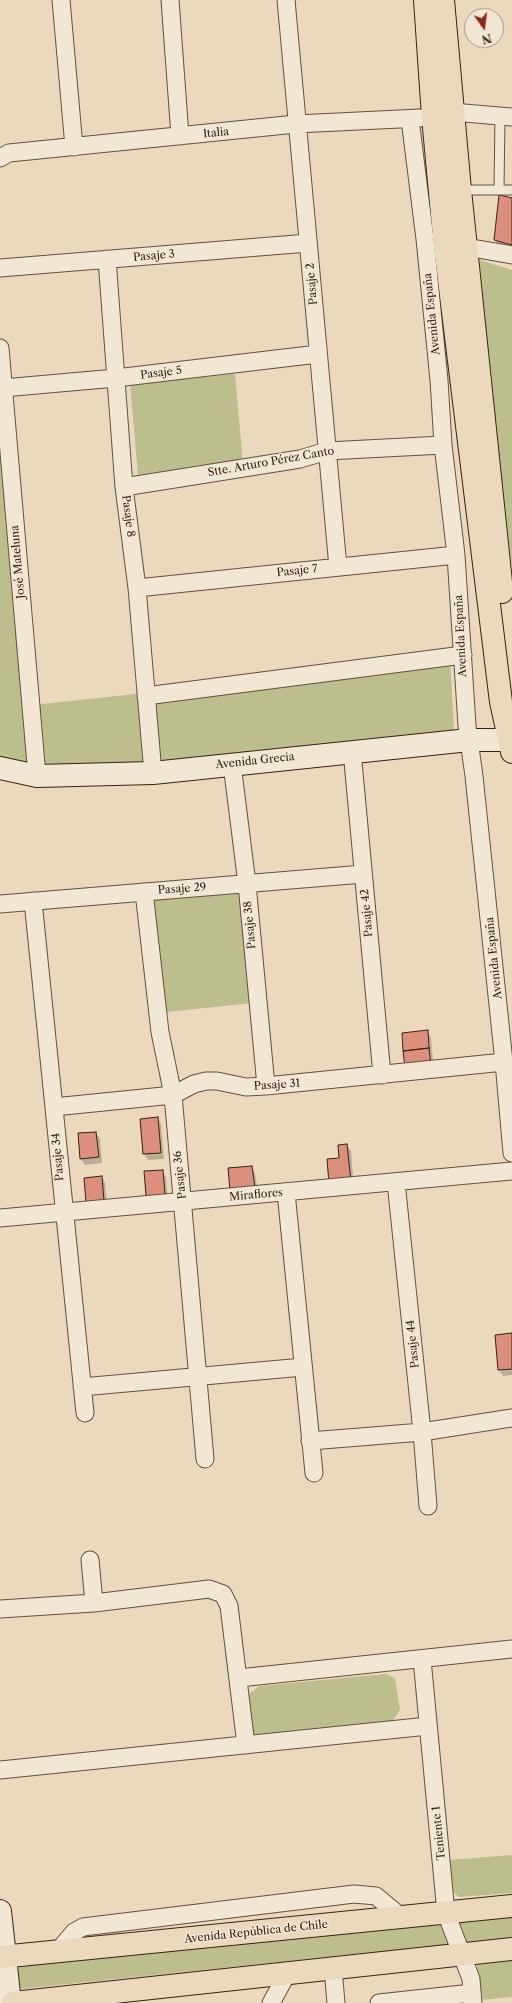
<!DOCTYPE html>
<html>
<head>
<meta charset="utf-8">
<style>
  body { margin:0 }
  #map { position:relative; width:512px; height:2003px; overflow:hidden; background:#ebd9be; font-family:"Libre Caslon Text",serif }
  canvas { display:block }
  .north { position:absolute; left:464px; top:8px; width:40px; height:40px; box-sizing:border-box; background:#f2e6d5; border:1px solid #a89887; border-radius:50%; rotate:166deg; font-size:11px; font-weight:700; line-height:16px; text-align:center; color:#382211 }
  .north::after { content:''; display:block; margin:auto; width:14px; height:18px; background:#8f2418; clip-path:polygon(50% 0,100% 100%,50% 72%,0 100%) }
</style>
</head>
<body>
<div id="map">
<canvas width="512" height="2003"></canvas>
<div class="north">N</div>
</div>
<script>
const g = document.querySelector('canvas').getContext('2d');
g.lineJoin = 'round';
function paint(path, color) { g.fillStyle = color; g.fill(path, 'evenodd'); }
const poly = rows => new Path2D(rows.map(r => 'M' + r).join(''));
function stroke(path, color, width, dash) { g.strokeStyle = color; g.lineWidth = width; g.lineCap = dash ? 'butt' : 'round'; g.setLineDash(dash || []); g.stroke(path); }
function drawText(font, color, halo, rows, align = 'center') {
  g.font = font + ' "Libre Caslon Text",serif'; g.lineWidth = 3; g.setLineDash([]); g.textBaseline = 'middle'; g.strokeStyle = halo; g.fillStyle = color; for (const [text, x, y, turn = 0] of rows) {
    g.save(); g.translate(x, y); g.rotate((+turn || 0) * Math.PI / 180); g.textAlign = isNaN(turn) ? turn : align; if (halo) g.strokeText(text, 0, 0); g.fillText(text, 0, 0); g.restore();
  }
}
const green = poly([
  [473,258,512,270,512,567],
  [235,374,243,464,138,475,130,384],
  [0,445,24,706,450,660,454,730,141,767,41,770,0,761],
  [242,889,252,1003,158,1013,146,897],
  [386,1674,395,1678,400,1710,389,1725,256,1736,252,1732,247,1696,259,1686],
  [512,1855,512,1893,459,1897,452,1891,449,1860],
  [512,1914,512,1938,0,1991,0,1964],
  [512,1960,512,1997,481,2000,477,1964]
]);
const shadow = poly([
  [512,199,512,253,501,249,495,240],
  [427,1031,431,1038,434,1072,403,1034],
  [158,1118,161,1124,164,1159,148,1160,144,1154,141,1120],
  [96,1133,100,1139,102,1163,85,1165,81,1159],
  [347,1145,351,1151,354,1188,340,1159],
  [252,1167,255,1173,258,1194,231,1190],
  [162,1171,166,1177,168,1201,147,1196,145,1172],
  [102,1177,105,1183,107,1207,91,1209],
  [512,1334,512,1375,503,1376,499,1370,496,1336]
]);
const building = poly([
  [499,195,512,198,512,245,494,240,499,195],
  [428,1030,429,1048,403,1051,402,1033,428,1030],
  [429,1048,431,1066,405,1068,403,1051,429,1048],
  [158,1117,161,1153,143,1154,140,1119,158,1117],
  [96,1132,99,1157,80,1159,78,1133,96,1132],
  [347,1144,351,1182,329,1184,327,1159,339,1158,338,1145,347,1144],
  [252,1166,255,1188,230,1190,228,1168,252,1166],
  [163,1170,165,1195,146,1196,144,1171,163,1170],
  [102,1176,104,1201,86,1203,84,1178,102,1176],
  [512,1333,512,1369,498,1370,495,1335,512,1333]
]);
const lane = poly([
  [460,190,499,190,500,116],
  [499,190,512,190]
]);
const street = poly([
  [61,0,74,147],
  [170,0,180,136],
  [286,0,338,567],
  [452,112,512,117],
  [410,119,425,239,439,380,443,445,456,555,467,726,474,776,504,1062,512,1153],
  [0,158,9,153,296,124,420,118],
  [455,247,466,247,512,255],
  [107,259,124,487,137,588,153,773],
  [0,268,308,243],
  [0,348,37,776],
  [3,388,116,378,318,354],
  [124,487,300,459,327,451,443,445],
  [137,588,456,555],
  [146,696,463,655],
  [352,751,382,1075],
  [232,764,247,884,266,1086],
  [144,892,160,1032,173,1095,205,1459],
  [33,901,85,1413],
  [0,904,363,874],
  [54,1107,173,1095,194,1084,206,1081,217,1081,246,1087,266,1086,504,1062],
  [396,1182,422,1432,428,1506],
  [286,1192,314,1473],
  [0,1218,512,1171],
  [82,1387,303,1367],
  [310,1441,422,1432,512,1418],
  [90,1560,94,1603],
  [0,1609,94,1603,209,1589,223,1594,229,1606,246,1745],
  [422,1659,446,1913,471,1979,473,2003],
  [239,1678,512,1649],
  [0,1770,428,1726],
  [58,1951,74,1932,83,1927,354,1894,376,1896,401,1917],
  [333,1968,336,2003],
  [271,2003,287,1974],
  [379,2003,472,1993]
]);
const secondary = poly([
  [0,768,37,776,153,773,469,740,511,740],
  [0,1911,10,2003]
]);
const primary = poly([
  [425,0,433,117,445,247,501,702,512,752],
  [443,0,460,190,502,592],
  [0,1957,512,1906],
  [13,2003,512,1949]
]);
const streetNames = [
  ["Italia",216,133,-6],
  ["Pasaje 3",154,256,-5],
  ["Pasaje 2",312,284,-95],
  ["Avenida España",432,314,-96],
  ["Pasaje 5",161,373,-7],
  ["Stte. Arturo Pérez Canto",271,462,-10],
  ["Pasaje 8",128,516,83],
  ["José Mateluna",18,562,-95],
  ["Pasaje 7",297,571,-6],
  ["Avenida España",461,636,-93],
  ["Avenida Grecia",255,761,-6],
  ["Pasaje 29",182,889,-4],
  ["Pasaje 42",367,913,-95],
  ["Pasaje 38",250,925,-95],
  ["Avenida España",494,958,-96],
  ["Pasaje 31",277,1085,-4],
  ["Pasaje 34",58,1157,-95],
  ["Pasaje 36",180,1175,-96],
  ["Miraflores",256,1195,-5],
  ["Pasaje 44",413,1344,-96],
  ["Teniente 1",439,1833,-96],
  ["Avenida República de Chile",256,1932,-6]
];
paint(green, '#bcbe8e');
paint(shadow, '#0003');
paint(building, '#dc8f7d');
stroke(building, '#382211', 1);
stroke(lane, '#65503c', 11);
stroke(street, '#65503c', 19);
stroke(secondary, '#382211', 24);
stroke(primary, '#382211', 24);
stroke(lane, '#f2e6d5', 9);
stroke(street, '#f2e6d5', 17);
stroke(secondary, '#f2e6d5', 22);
stroke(primary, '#ebd9be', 22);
drawText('11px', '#382211', '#f2e6d5', streetNames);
</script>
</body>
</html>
